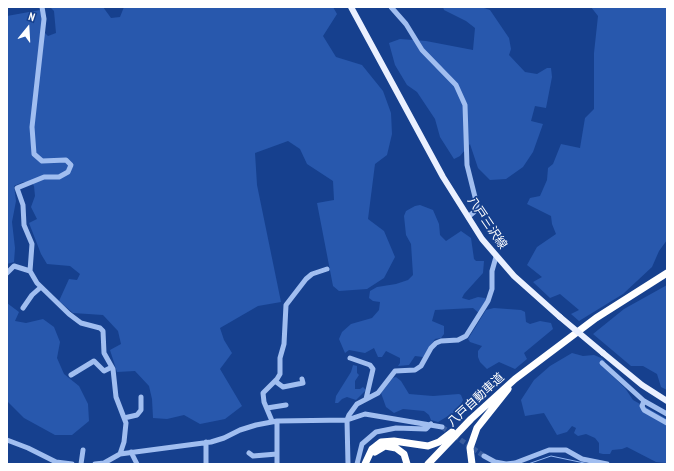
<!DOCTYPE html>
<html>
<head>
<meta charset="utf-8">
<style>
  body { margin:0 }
  #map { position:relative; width:674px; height:471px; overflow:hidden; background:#16408e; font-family:"PT Sans Narrow",sans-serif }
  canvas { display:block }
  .frame { position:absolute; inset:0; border:8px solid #fff; pointer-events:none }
  .north { position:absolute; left:8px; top:8px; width:40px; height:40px; -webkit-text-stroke:3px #16408e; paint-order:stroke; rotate:18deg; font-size:11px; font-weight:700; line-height:16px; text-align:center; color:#fff }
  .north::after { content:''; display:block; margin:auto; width:14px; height:18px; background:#fff; clip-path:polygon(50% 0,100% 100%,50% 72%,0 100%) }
</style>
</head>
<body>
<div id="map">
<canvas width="674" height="471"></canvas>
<div class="frame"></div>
<div class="north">N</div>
</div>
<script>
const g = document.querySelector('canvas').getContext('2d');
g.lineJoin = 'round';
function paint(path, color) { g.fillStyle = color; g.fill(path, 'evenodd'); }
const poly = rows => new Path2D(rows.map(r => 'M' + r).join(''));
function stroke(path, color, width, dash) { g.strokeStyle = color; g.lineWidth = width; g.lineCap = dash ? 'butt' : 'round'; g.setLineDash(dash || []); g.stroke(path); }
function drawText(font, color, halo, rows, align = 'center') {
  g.font = font + ' "PT Sans Narrow","Noto Sans JP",sans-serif'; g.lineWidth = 3.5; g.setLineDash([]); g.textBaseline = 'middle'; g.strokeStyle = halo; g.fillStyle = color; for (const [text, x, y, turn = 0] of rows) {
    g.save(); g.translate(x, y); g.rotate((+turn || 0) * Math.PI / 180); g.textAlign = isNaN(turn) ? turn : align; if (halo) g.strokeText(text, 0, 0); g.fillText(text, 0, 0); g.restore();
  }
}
const green = poly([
  [50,7,103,7,111,18,120,17,124,7,333,7,337,14,323,36,336,57,362,65,383,91,391,113,392,134,387,155,375,164,368,219,384,231,395,257,384,278,367,289,339,291,333,286,317,203,334,200,333,181,307,164,300,149,288,141,255,153,257,185,281,302,258,306,220,328,224,340,232,353,220,369,242,406,225,419,200,424,184,415,167,419,153,418,152,399,149,386,135,371,117,372,110,350,121,344,118,331,103,315,73,313,59,301,69,279,77,280,80,274,70,266,47,264,41,254,29,223,37,219,31,207,35,196,34,186,31,182,23,182,14,186,16,201,12,222,15,248,14,262,7,264,7,16,40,10,45,33,48,36,56,33,54,11],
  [443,7,481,7,490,10,509,38,511,49,509,55,525,72,537,74,547,68,551,68,552,77,546,108,535,106,531,121,543,124,533,152,523,167,506,179,490,180,478,168,470,144,460,156,454,159,440,137,435,119,417,92,407,85,395,65,389,43,400,39,426,41,473,50,475,28,466,21,444,10],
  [591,7,667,7,667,240,659,251,652,267,623,294,579,321,571,314,579,310,560,294,550,298,533,282,542,277,527,265,537,247,556,234,552,224,551,216,527,204,530,198,540,196,547,180,548,168,553,164,561,144,580,148,585,118,594,109,594,53,598,16],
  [420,205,433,210,439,224,440,235,446,241,461,231,471,238,474,259,476,261,484,261,483,273,464,294,462,298,469,300,478,297,485,298,487,300,480,314,473,308,435,310,432,321,444,326,444,334,441,338,435,339,423,357,415,356,409,365,398,366,400,363,400,358,386,351,382,357,378,357,374,348,365,353,349,350,345,353,339,339,342,332,351,324,372,318,379,310,380,302,373,301,369,298,370,291,377,287,396,284,408,280,413,275,411,244,406,235,404,216,406,211,415,206],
  [667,285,667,390,661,387,657,374,643,366,631,366,593,334,624,309],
  [7,303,19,312,15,321,26,323,43,319,54,327,60,342,57,358,64,374,79,386,88,404,89,421,72,435,55,435,24,418,7,401],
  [494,308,521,310,525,312,526,322,530,324,540,321,551,323,553,329,524,353,527,359,515,369,499,362,487,369,480,362,478,357,478,351,482,346,470,342,468,339,486,310],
  [572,353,583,356,594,355,601,358,605,361,602,366,625,388,633,400,667,419,667,463,656,462,627,447,622,449,612,450,610,454,603,454,599,453,599,443,595,438,586,434,578,436,574,433,576,428,572,426,567,432,557,435,544,413,525,416,521,400,534,380,550,366],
  [353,365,357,366,357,373,359,375,355,381,355,389,360,389,363,387,366,390,356,400,347,397,342,399,338,403,335,403,336,396,351,372],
  [396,377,401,381,409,394,433,396,459,394,461,395,463,400,458,410,438,422,431,420,429,415,424,411,403,409,394,413,386,407,381,393,393,378]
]);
const stream = poly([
  [528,464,551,456,589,464]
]);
const minorTunnel = poly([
  [442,427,484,456]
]);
const minor = poly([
  [42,7,44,19,32,127,34,154,42,161,66,160,71,165,68,172,59,177,44,177,17,188,23,205,24,225,32,244,30,271,37,283,69,314,81,323,100,328,103,331,104,353,113,369,116,397,126,423,124,442,120,454],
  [391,7,406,24,422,50,456,85,465,105,467,165,477,205,474,212,468,217],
  [7,273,14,266,30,271],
  [23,308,32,295,41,287],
  [350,358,370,365,373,369,366,399],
  [602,363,644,401,667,414],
  [71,375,94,361,104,371,112,367],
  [275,381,283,387,303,383,302,379],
  [644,401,642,406,644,410,667,423],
  [267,408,286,405],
  [124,418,137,415,141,410,141,397],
  [272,421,264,402,263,393,277,379,280,374,280,358,284,344,286,305,306,279,312,274,327,269],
  [277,421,277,464],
  [7,440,28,448,56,462,72,464],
  [206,442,206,464],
  [131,452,137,464],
  [249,453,253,456,277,454],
  [484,456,495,462,506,464,515,463,549,450,566,450,582,459,607,464],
  [81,464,83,450],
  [95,464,104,463,120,454,211,442,224,438,240,430,256,425,277,421,347,420,365,414,442,427],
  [348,464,347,420,349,415,357,404,378,393,395,371,415,370,421,366,431,348,436,343,441,341,458,340,466,336,488,301,492,289,492,271,496,257],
  [357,464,362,444,376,432,396,428,426,429,431,424]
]);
const major = poly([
  [351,7,443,177,482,239,514,276,560,317],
  [603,353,642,385,667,401]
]);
const highway = poly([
  [375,452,385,446,396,448,404,454,407,464],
  [365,464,372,449,381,442,394,441,428,446,439,442,452,432],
  [428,464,471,419,515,379,596,318,667,273],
  [472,464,470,448,477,428,508,389]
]);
const majorBridge = poly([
  [560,317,603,353]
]);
const streetNames = [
  ["八戸三沢線",487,223,56],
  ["八戸自動車道",476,400,-43]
];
paint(green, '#2858ad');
stroke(stream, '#94b7f3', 1);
stroke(minorTunnel, '#395d9f', 5, [5, 2.5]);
stroke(minor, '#a1bef0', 5);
stroke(major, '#eaf0ff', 6);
stroke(highway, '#fff', 7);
stroke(majorBridge, '#eaf0ff', 6);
drawText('12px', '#fff', '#16408e', streetNames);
</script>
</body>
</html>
